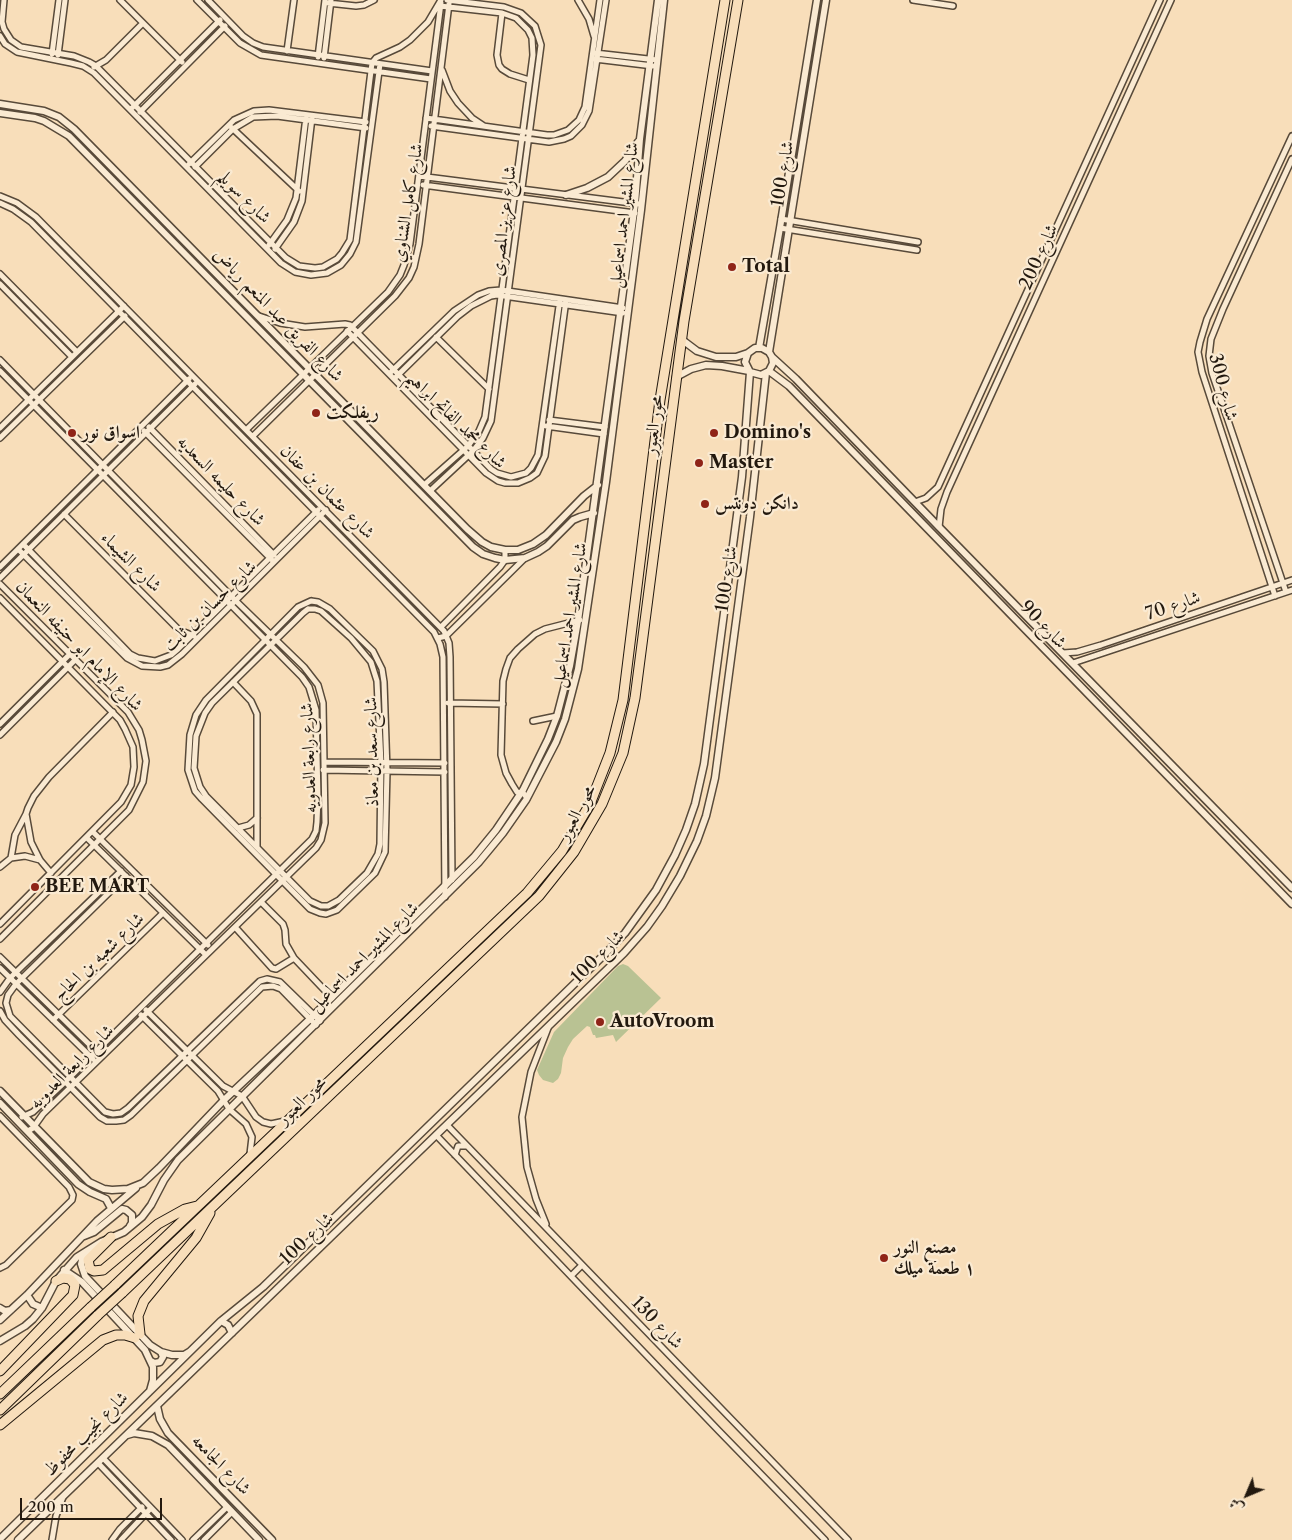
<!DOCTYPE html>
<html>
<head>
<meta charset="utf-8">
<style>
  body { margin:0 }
  #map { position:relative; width:1292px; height:1540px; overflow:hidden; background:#f8deba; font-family:"Libre Caslon Text",Amiri,serif }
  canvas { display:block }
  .north { position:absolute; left:1222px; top:1470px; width:50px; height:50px; -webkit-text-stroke:4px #faead2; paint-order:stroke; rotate:225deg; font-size:14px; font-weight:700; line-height:20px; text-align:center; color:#23190f }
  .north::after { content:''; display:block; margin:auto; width:18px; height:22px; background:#23190f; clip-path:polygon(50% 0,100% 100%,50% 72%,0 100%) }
  .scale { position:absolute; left:20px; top:1498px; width:142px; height:22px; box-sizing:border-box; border:2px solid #23190f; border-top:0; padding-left:6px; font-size:15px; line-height:18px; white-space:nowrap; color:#23190f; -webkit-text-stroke:4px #faead2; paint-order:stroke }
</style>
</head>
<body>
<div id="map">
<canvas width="1292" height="1540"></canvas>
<div class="north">ش</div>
<div class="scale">200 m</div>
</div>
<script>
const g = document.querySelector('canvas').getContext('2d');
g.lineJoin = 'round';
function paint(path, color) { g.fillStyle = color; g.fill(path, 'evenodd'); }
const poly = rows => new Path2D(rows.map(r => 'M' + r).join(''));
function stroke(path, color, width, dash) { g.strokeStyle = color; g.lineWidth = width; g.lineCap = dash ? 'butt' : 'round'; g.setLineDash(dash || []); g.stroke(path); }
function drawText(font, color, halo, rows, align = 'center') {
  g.font = font + ' "Libre Caslon Text",Amiri,serif'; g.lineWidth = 4.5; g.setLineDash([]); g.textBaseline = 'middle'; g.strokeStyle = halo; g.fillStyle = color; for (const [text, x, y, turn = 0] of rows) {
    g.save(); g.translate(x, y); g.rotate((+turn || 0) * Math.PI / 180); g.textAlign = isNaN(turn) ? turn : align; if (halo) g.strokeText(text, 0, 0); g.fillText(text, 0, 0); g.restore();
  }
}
const green = poly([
  [623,964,628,966,661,998,616,1042,613,1035,596,1038,595,1035,593,1035,590,1027,587,1026,573,1039,568,1047,563,1058,561,1073,558,1079,553,1083,543,1080,539,1075,537,1070,554,1032,618,966]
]);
const minor = poly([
  [4,0,2,22,4,29,11,40,21,47,74,56,89,62,96,66,286,258,299,266,315,268,323,267,337,259,342,253,350,240,372,63,376,58,400,47,410,40,428,22,441,0],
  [120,0,182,62],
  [197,0,240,43,261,55,431,79],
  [208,0,243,36,253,43,263,47,432,71],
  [578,0,589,19,594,36],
  [913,0,953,6],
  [328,3,356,6,364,5,374,0],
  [502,13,497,55,499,65,502,69,510,74,529,80],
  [0,36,5,44,17,52,71,63,83,66,94,73,281,263,295,272,311,275,327,273,341,265,350,254,356,242,380,64],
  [287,51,294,0],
  [595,53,657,60],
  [52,54,59,0],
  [58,55,65,0],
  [318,57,325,0],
  [324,58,331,0],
  [595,59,653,66],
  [94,67,106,60,143,23],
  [442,70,450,91,458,103,472,118,484,126],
  [132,108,220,20],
  [140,112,225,26],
  [426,118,547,135,554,135,568,130,579,120,585,107,600,0],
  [431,126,549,142,564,139,571,136,582,125,589,111,606,0],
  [231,127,299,191],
  [189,164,234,120,254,111,269,110,366,122],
  [195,167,233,129,253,117,277,116,366,128],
  [419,176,639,204],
  [423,185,635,213],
  [0,196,17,203,36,217,444,631,449,643,450,657,452,880],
  [0,203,13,209,31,222,434,632,440,644,443,657,445,897],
  [781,219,918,242],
  [780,228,917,250],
  [269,245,287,220,296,198,306,117],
  [275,249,294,222,302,201,312,118],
  [0,274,77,352],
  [0,284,72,357],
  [259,316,280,323,305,327,345,324,350,325,491,469,497,473,511,477,526,473,531,468,538,455,560,299],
  [347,331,486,473,498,481,505,483,518,483,530,478,537,473,545,456,566,300],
  [436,337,489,389],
  [0,360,236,601,304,667,318,685,323,703,325,823,321,840,316,848,43,1114,33,1128,28,1131],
  [0,371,302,677,309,687,316,710,318,798,317,822,316,831,312,839,65,1082,33,1112,22,1117],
  [391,372,454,311,478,295,489,291,501,290,623,308],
  [396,377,458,316,471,306,491,296,497,295,623,313],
  [549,420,605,427],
  [546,426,604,434],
  [149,427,274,555],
  [0,428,124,306],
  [246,430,388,292,400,275,404,265,410,244,441,3],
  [144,431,272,560],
  [253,436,395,296,409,278,414,267,419,244,449,4],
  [0,438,125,316],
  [424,485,468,446,479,431,485,417,533,55,532,38,528,30,516,18,502,13,440,6],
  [430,491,473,451,483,438,491,421,541,45,535,26,521,13,504,7,447,0],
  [915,502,926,498,938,487,1160,0],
  [64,514,179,630,194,636],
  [939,527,941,509,947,492,1171,0],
  [23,544,130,654,138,658,155,661,171,655,178,649,318,510],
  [18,549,127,658,142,666,160,667,168,665,182,654,326,510],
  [0,567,189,379],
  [0,578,195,384],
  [0,584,128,712,139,730,142,740,146,761,143,782,129,810,0,939],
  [1286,592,1212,373,1209,356,1211,339,1223,309,1292,159],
  [1275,596,1202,372,1198,352,1200,342,1207,319,1292,136],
  [0,598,120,720,125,729,133,747,134,767,131,785,121,802,0,924],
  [311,601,318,602,330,609,373,651,382,669,384,682,387,771,385,852,375,873,337,910,326,914,320,913,310,909,202,799,195,791,188,770,190,735,196,715,206,700,298,607,311,601],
  [308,609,315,609,321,611,351,638,371,662,377,681,381,763,380,844,378,854,367,873,339,900,328,906,321,906,310,901,206,796,200,787,194,768,196,736,205,713,212,703,303,613,308,609],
  [441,627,500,567,505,560,505,550],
  [438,638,446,636,525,558],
  [1063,653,1077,652,1101,645,1292,580],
  [1073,663,1292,590],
  [233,682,251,701,257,714,257,847],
  [448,703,503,704],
  [533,721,557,716],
  [0,724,70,654],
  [0,735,75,660],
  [324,762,445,763],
  [323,770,445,772],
  [527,798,524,794,517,792,512,784,506,773,501,755,503,681,506,669,510,658,518,649,535,634,545,629,580,620],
  [238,828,249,825,257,818],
  [93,832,208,945],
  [87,838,206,955],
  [11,858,15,835,26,814],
  [0,867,11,858,25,856,40,860],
  [51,873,40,860,31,842,26,814,28,808,34,796,49,777,113,712],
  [126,876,16,984,8,995,6,1003,10,1016,105,1112,113,1114,121,1113,128,1108,260,981,267,979,280,982,320,1021],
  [261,902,283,924,285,930,286,944,294,958,332,998],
  [235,927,272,968,276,969,294,958],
  [0,957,98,1053],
  [0,968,93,1059],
  [0,992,10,978,121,871],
  [146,1010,223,1086,242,1096,256,1117,263,1122,271,1124,285,1121],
  [0,1011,5,1020,19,1035,100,1117,107,1121,116,1121,124,1120,131,1115,262,987,273,986,281,989,316,1025],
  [141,1015,218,1091,229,1109,246,1124,252,1137,250,1154],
  [53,1020,163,913],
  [0,1116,69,1187,73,1195,72,1200,6,1265,0,1268],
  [447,1125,848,1540],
  [436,1135,719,1431,825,1540],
  [455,1155,458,1146,466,1146],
  [546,1224,536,1199,527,1167,522,1117,531,1072,548,1028],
  [571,1276,582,1265],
  [103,1458,182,1540],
  [98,1463,171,1540],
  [52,1540,56,1516,63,1497],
  [112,1540,120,1529,142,1507],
  [121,1540,151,1508],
  [193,1540,227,1507],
  [204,1540,232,1512]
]);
const tertiary = poly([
  [0,104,44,111,59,117,74,129,467,529,482,542,491,547,505,550,518,550,533,544,546,535,584,496,598,485],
  [0,113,35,118,44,121,69,136,473,547,483,554,495,558,505,560,525,558,538,552,547,546,573,520,580,517,594,513],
  [566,195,587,188,608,177,625,161,638,142],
  [681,339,697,351,716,357,736,357,748,353,755,348,762,348,769,352,772,357,773,363,769,371,761,375,750,372,745,362,748,353],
  [759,348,780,228,817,0],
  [769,352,826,0],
  [772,357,796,379,939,527,1292,888],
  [769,371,789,386,1292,904],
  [676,377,691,369,706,365,722,366,749,371],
  [0,1091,89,1182,104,1189,112,1190,128,1189,143,1183,159,1168,224,1100,310,1019,474,857,496,830,523,790,548,739,557,716,570,666,578,621,635,204,640,139,658,0],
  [0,1103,78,1184,90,1192,106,1199,111,1208],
  [84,1236,94,1232,122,1209,126,1210,132,1215,132,1223,130,1226],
  [90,1253,82,1260,81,1264,85,1276,150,1345,161,1352,172,1355,184,1355,189,1352],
  [64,1270,82,1282,145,1350,153,1367,153,1380,150,1391],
  [27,1295,33,1304,42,1308],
  [0,1308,5,1311,11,1310],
  [0,1320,27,1295,97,1221,136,1188],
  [221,1321,228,1325,232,1333],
  [0,1341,25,1326,33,1319,42,1308,56,1281,77,1257,101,1242,124,1232,142,1217,151,1205,164,1180,178,1160,479,862,503,833,526,800,556,742,565,719,578,669,606,482,641,210,664,0],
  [151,1361,154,1363,160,1362,163,1357,161,1352],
  [157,1406,160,1419,168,1433,272,1540],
  [127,1435,134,1433,152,1436,168,1445,259,1540],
  [0,1539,221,1321,263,1287,607,952,625,933,656,890,675,855,686,830,695,804,704,764,742,477,750,372],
  [18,1540,624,953,647,927,662,906,680,876,697,841,706,816,715,778,750,517,766,373]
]);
const trunk = poly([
  [111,1237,88,1260,90,1269,94,1271,103,1270,158,1224,185,1209,197,1206],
  [115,1285,527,893,562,851,590,804,610,753,623,700,660,400,725,0],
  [122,1293,539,896,574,852,602,804,623,753,635,698,684,321,738,0],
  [140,1334,138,1316,144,1301,196,1238,210,1213],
  [0,1371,73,1295,75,1285,70,1279,63,1278,56,1281],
  [0,1394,91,1307],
  [0,1410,98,1315],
  [0,1425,103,1340,116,1335,125,1335,135,1338]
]);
const trunkBridge = poly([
  [91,1307,115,1285],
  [98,1315,122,1293]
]);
const markers = [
  [732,267,5,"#8f2418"],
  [316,413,5,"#8f2418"],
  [72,433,5,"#8f2418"],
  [714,433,5,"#8f2418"],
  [699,463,5,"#8f2418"],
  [705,504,5,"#8f2418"],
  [35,887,5,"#8f2418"],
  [600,1022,5,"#8f2418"],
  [884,1258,5,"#8f2418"]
];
const streetNames = [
  ["شارع 100",783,174,-81],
  ["شارع سويلم",244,197,45],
  ["شارع كامل الشناوي",408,203,-81],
  ["شارع المشير احمد اسماعيل",624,215,-83],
  ["شارع عزيز المصرى",504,221,-83],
  ["شارع 200",1039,257,-66],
  ["شارع الفريق عبد المنعم رياض",278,315,46],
  ["شارع 300",1223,387,75],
  ["شارع محمد الفاتح ابراهيم",456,420,44],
  ["محور العبور",654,425,-83],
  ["شارع حليمه السعديه",221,481,46],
  ["شارع عثمان بن عفان",327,492,45],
  ["شارع الشيماء",131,562,45],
  ["شارع 100",727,579,-82],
  ["شارع حسان بن ثابت",210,606,-44],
  ["شارع 70",1173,606,-19],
  ["شارع المشير احمد اسماعيل",570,615,-81],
  ["شارع 90",1043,625,46],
  ["شارع الإمام ابو حنيفه النعمان",79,646,46],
  ["شارع سعد بن معاذ",372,752,-91],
  ["شارع رابعة العدويه",309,758,-92],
  ["محور العبور",577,813,-61],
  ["شارع شعبه بن الحاج",99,957,-44],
  ["شارع المشير احمد اسماعيل",364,957,-45],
  ["شارع 100",598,957,-45],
  ["شارع رابعة العدويه",72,1067,-45],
  ["محور العبور",302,1101,-44],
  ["شارع 100",307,1239,-44],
  ["شارع 130",657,1323,46],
  ["شارع نجيب محفوظ",86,1434,-45],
  ["شارع الجامعه",221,1465,46]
];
const poiNames = [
  ["Total",742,267],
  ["ريفلكت",326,413],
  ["اسواق نور",82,433],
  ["Domino's",724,433],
  ["Master",709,463],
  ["دانكن دونتس",715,504],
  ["BEE MART",45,887],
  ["AutoVroom",610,1022],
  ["مصنع النور",894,1248],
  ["١ طعمة ميلك",894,1269]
];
paint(green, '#b9c293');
stroke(minor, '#584a3a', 8);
stroke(tertiary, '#584a3a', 9);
stroke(trunk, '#23190f', 11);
stroke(minor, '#faead2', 5);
stroke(tertiary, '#faead2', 6);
stroke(trunk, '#f8deba', 9);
stroke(trunkBridge, '#23190f', 11, []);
stroke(trunkBridge, '#f8deba', 9);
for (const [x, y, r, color] of markers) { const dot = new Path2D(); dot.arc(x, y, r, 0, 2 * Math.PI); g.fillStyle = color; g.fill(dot); stroke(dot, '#faead2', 2); }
drawText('18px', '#23190f', '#faead2', streetNames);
drawText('bold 18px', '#23190f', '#faead2', poiNames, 'left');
</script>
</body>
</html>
